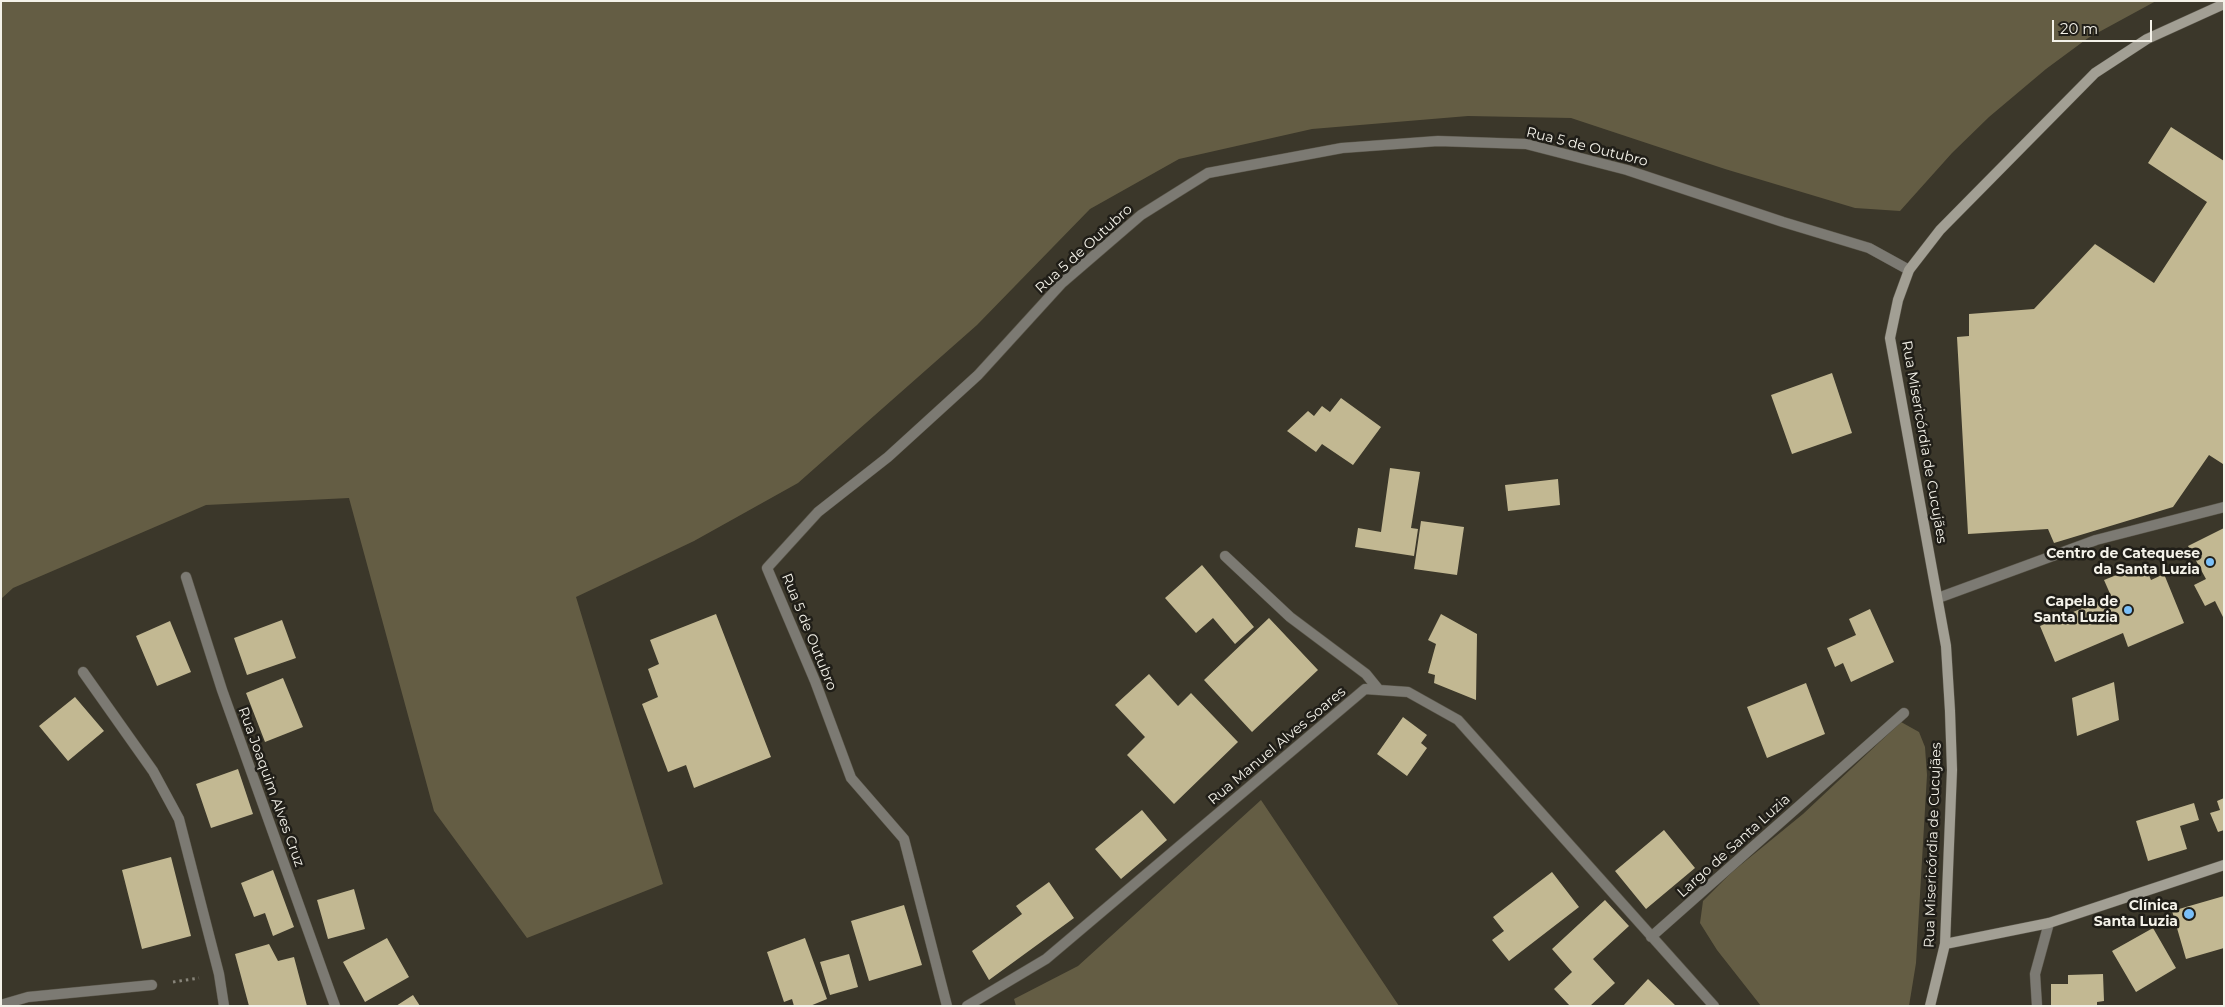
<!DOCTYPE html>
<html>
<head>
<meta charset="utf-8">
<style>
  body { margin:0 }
  #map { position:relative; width:2225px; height:1007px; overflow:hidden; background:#3b372a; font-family:Montserrat,sans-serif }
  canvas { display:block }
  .frame { position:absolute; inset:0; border:2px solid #f4f2e9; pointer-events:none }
  .scale { position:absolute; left:2052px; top:20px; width:100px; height:22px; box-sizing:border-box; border:2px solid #f4f2e9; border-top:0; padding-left:6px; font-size:15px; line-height:18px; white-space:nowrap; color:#f4f2e9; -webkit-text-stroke:4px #201e18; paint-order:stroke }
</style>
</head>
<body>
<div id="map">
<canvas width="2225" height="1007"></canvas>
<div class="frame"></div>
<div class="scale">20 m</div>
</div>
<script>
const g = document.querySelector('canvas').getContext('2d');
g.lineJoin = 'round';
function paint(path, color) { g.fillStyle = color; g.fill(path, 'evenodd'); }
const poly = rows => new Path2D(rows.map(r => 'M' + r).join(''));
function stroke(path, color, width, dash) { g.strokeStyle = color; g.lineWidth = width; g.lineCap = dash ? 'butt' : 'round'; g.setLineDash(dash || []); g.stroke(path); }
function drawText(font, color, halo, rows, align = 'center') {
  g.font = font + ' Montserrat,sans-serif'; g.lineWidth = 5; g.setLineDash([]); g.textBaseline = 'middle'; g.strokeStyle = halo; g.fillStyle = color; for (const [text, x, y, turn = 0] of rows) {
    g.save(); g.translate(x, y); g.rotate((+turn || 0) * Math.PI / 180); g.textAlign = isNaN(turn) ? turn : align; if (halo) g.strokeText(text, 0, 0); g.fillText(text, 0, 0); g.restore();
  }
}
const green = poly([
  [1,1,2156,1,2088,38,2046,69,1989,117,1952,153,1900,211,1855,208,1725,169,1571,118,1468,116,1312,129,1179,159,1090,209,977,325,798,483,694,541,576,597,663,884,527,938,434,811,349,498,206,505,13,588,1,599],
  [1901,722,1919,732,1925,747,1927,775,1916,963,1909,1006,1761,1006,1717,950,1700,923,1703,901,1732,872,1803,814],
  [1261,800,1399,1006,1016,1006,1014,999,1078,966]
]);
const building = poly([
  [2171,127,2224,161,2224,463,2223,464,2209,455,2173,507,2054,543,2048,529,1968,534,1957,337,1969,336,1969,314,2034,309,2095,244,2154,283,2207,202,2148,163],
  [1832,373,1852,433,1792,454,1771,395],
  [1341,398,1381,427,1353,465,1322,444,1316,452,1287,431,1308,411,1314,416,1322,406,1330,412],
  [1390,468,1420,472,1411,528,1418,529,1414,556,1355,547,1358,528,1381,532],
  [1558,479,1560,505,1508,511,1505,485],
  [1421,521,1464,527,1457,575,1414,569],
  [2224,528,2224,619,2215,601,2205,606,2194,585,2206,579,2188,546],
  [2144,564,2151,580,2164,574,2184,623,2128,647,2123,633,2055,662,2040,626,2111,596,2104,580],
  [1202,565,1254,627,1235,644,1213,618,1196,633,1165,598],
  [1870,609,1894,662,1851,682,1843,663,1835,667,1827,648,1856,635,1849,619],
  [716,614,771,757,694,788,686,765,668,772,642,704,658,697,648,669,659,664,650,640],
  [1441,614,1477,634,1476,700,1434,683,1435,675,1428,673,1436,644,1428,640],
  [1269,618,1318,670,1252,732,1204,680],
  [282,620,296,658,247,675,234,638],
  [170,621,191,672,157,686,136,636],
  [1149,674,1178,706,1191,693,1238,742,1174,804,1127,755,1145,737,1115,705],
  [283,678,303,727,265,742,246,693],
  [2114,682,2119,720,2077,736,2072,698],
  [1806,683,1825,734,1767,758,1747,707],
  [75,697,104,731,68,761,39,726],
  [1403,717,1427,735,1421,743,1427,748,1407,776,1377,754],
  [238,769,253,814,211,828,196,784],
  [2224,798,2224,830,2218,832,2210,813,2220,810,2217,801],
  [2194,803,2199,820,2180,826,2187,849,2148,861,2136,821],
  [1142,810,1167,840,1121,879,1095,849],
  [1664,830,1695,868,1646,909,1615,871],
  [171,857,191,936,142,949,122,870],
  [273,870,294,927,273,936,265,913,254,917,241,883],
  [1552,872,1579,907,1509,961,1492,940,1504,931,1493,917],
  [1049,882,1074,918,989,980,972,951,1022,914,1016,906],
  [354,889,365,929,328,939,317,900],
  [2224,896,2224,948,2186,959,2172,911],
  [1605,900,1629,926,1593,959,1615,983,1590,1006,1570,1006,1554,989,1572,972,1552,949],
  [904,905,922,965,869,981,851,921],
  [2153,928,2176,968,2136,992,2112,951],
  [387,938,409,977,365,1002,343,962],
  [805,938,827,999,810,1006,794,1006,792,999,784,1002,767,952],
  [269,944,278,961,294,957,307,1006,249,1006,235,954],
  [849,954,858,987,830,995,820,962],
  [2103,974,2104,1001,2097,1002,2097,1006,2051,1006,2051,984,2068,984,2068,975],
  [1648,979,1676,1006,1623,1006],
  [413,995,420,1006,396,1006]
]);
const path = poly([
  [173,982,199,978]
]);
const street = poly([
  [1225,556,1290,617,1366,674,1379,690],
  [186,577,222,690,335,1006],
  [1938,598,2096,540,2224,507],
  [83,672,153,771,179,819,219,974,224,1006],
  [1651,937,1904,713],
  [1,1005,28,997,152,985],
  [947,1006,904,839,851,778,815,681,767,568,818,512,888,457,978,375,1062,283,1141,215,1208,173,1342,148,1438,141,1526,144,1627,170,1783,222,1869,248,1909,270],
  [967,1006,1046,959,1365,689,1408,692,1458,720,1714,1006],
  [2037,1006,2035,974,2049,923]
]);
const secondary = poly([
  [1945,944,2049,923,2224,865],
  [1930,1006,1945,944,1952,770,1950,711,1946,646,1890,338,1898,300,1909,270,1940,230,2095,73,2147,39,2224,4]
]);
const markers = [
  [2210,562,5,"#7abff8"],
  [2128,610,5,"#7abff8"],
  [2189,914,6,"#7abff8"]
];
const streetNames = [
  ["Rua 5 de Outubro",1587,147,14],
  ["Rua 5 de Outubro",1084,249,-42],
  ["Rua Misericórdia de Cucujães",1924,442,80],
  ["Rua 5 de Outubro",809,632,68],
  ["Rua Manuel Alves Soares",1277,746,-40],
  ["Rua Joaquim Alves Cruz",271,787,70],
  ["Rua Misericórdia de Cucujães",1933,845,-88],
  ["Largo de Santa Luzia",1734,846,-42]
];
const poiNames = [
  ["Centro de Catequese",2200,554],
  ["da Santa Luzia",2200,570],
  ["Capela de",2118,602],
  ["Santa Luzia",2118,618],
  ["Clínica",2178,906],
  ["Santa Luzia",2178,922]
];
paint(green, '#645d44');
paint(building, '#c2b892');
stroke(street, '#595549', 11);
stroke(secondary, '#595549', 11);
stroke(path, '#88857a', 3, [2.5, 4]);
stroke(street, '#7c7a73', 10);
stroke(secondary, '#a29f94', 10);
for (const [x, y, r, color] of markers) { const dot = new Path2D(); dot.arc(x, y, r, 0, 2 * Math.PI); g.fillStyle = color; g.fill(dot); stroke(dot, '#201e18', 2); }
drawText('14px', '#f4f2e9', '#201e18', streetNames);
drawText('bold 14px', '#f4f2e9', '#201e18', poiNames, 'right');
</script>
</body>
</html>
